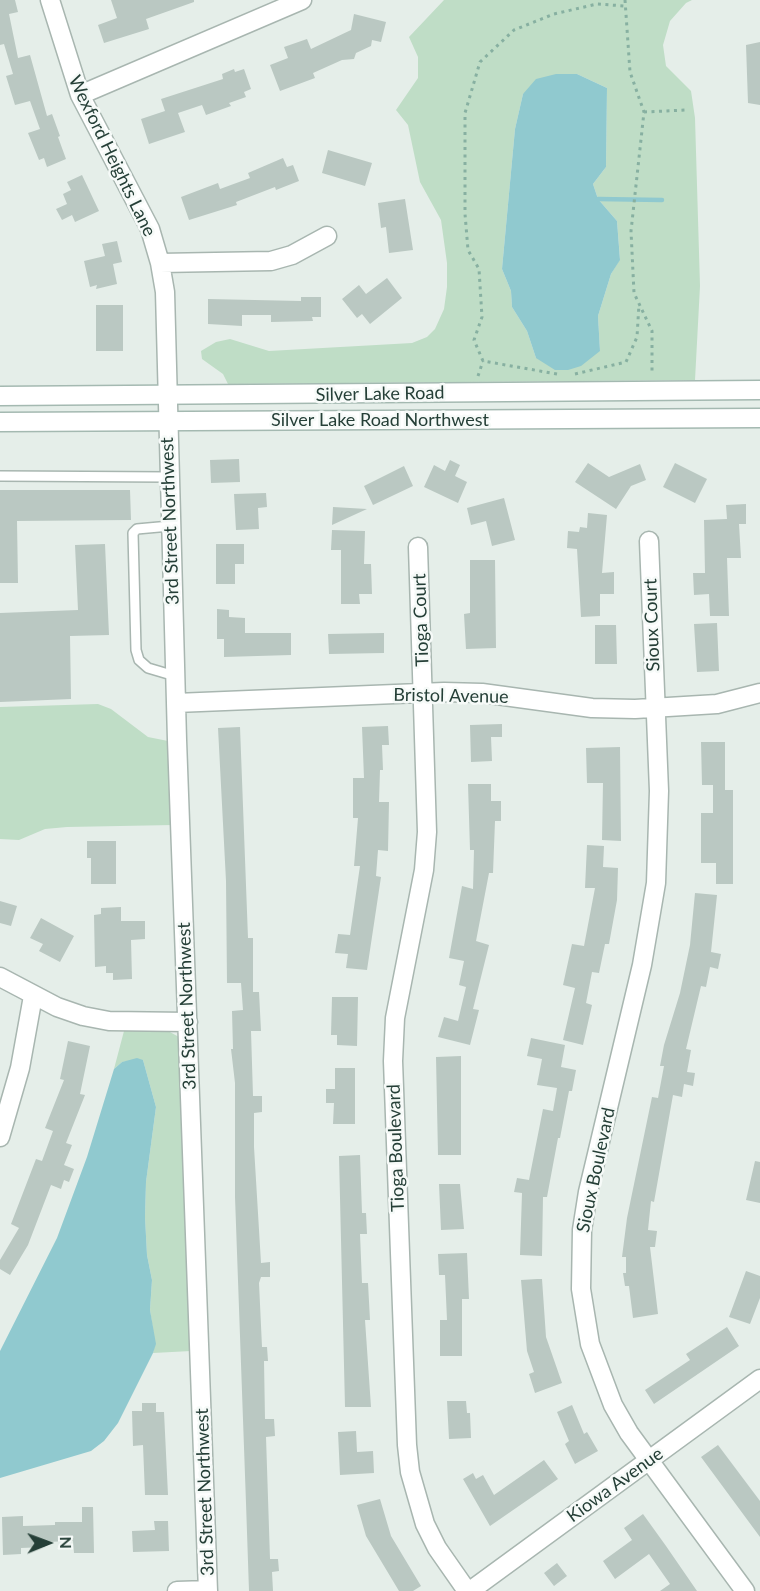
<!DOCTYPE html>
<html>
<head>
<meta charset="utf-8">
<style>
  body { margin:0 }
  #map { position:relative; width:760px; height:1591px; overflow:hidden; background:#e5eee9; font-family:Lato,sans-serif }
  canvas { display:block }
  .north { position:absolute; left:18px; top:1513px; width:60px; height:60px; -webkit-text-stroke:4px #f6faf8; paint-order:stroke; rotate:89deg; font-size:16px; font-weight:700; line-height:24px; text-align:center; color:#253f37 }
  .north::after { content:''; display:block; margin:auto; width:21px; height:27px; background:#253f37; clip-path:polygon(50% 0,100% 100%,50% 72%,0 100%) }
</style>
</head>
<body>
<div id="map">
<canvas width="760" height="1591"></canvas>
<div class="north">N</div>
</div>
<script>
const g = document.querySelector('canvas').getContext('2d');
g.lineJoin = 'round';
function paint(path, color) { g.fillStyle = color; g.fill(path, 'evenodd'); }
const poly = rows => new Path2D(rows.map(r => 'M' + r).join(''));
function stroke(path, color, width, dash) { g.strokeStyle = color; g.lineWidth = width; g.lineCap = dash ? 'butt' : 'round'; g.setLineDash(dash || []); g.stroke(path); }
function drawText(font, color, halo, rows, align = 'center') {
  g.font = font + ' Lato,sans-serif'; g.lineWidth = 5; g.setLineDash([]); g.textBaseline = 'middle'; g.strokeStyle = halo; g.fillStyle = color; for (const [text, x, y, turn = 0] of rows) {
    g.save(); g.translate(x, y); g.rotate((+turn || 0) * Math.PI / 180); g.textAlign = isNaN(turn) ? turn : align; if (halo) g.strokeText(text, 0, 0); g.fillText(text, 0, 0); g.restore();
  }
}
const green = poly([
  [444,0,692,0,686,3,670,21,663,45,666,66,691,91,695,118,700,286,695,380,228,384,223,374,202,359,201,351,216,342,230,339,269,351,412,343,427,337,435,329,444,309,447,287,447,263,441,220,420,182,408,125,396,110,418,78,418,57,409,37],
  [577,74,607,88,606,167,593,184,598,199,617,221,620,259,611,274,598,316,600,351,536,358,527,331,512,307,511,291,502,269,515,129,523,94],
  [98,704,111,709,148,737,168,741,173,825,67,827,45,829,19,840,0,839,0,707],
  [124,1031,168,1031,179,1037,191,1351,153,1353,155,1344,150,1310,152,1280,147,1255,145,1217,146,1182,156,1107,143,1060,122,1062,114,1069]
]);
const water = poly([
  [556,74,577,74,607,88,606,167,593,184,598,199,617,221,620,260,611,274,598,316,600,351,581,366,568,370,555,370,536,358,527,331,512,307,511,291,502,269,515,129,523,94,536,79],
  [137,1058,143,1060,156,1107,146,1182,145,1217,147,1255,152,1280,150,1310,156,1344,153,1353,118,1423,104,1441,91,1451,0,1478,0,1351,57,1238,87,1157,114,1069,122,1062]
]);
const stream = poly([
  [598,199,662,200]
]);
const building = poly([
  [0,0,15,0,18,12,9,14,18,58,30,55,47,116,52,114,60,136,58,137,66,159,47,167,44,158,39,160,28,133,40,129,30,101,15,105,6,76,13,74,4,44,0,45],
  [111,0,194,0,194,2,146,19,149,29,104,43,98,25,117,18],
  [354,14,386,22,381,42,372,40,371,46,356,53,354,59,342,60,313,73,315,78,280,91,270,65,288,58,284,47,307,39,311,49,351,30],
  [760,42,760,105,748,103,746,45],
  [234,69,235,72,244,69,251,89,244,92,246,97,229,103,231,106,206,115,202,105,178,113,185,132,149,144,141,119,165,111,161,99,223,79,222,74],
  [328,150,372,163,365,186,322,173],
  [283,158,287,167,293,165,299,181,276,190,275,187,236,202,237,205,189,220,181,197,218,183,220,189,250,178,248,173],
  [82,175,99,211,75,222,72,215,62,220,56,209,67,204,63,194,71,190,67,182],
  [405,199,413,250,389,253,386,227,381,228,378,203],
  [117,241,122,262,113,264,117,284,96,289,97,285,90,287,84,261,105,256,102,244],
  [387,278,402,298,370,324,362,314,357,318,342,299,359,285,366,294],
  [301,297,321,297,321,317,312,317,313,321,271,322,271,315,242,315,242,326,208,324,208,299,301,301],
  [96,305,123,305,123,351,96,351],
  [239,459,240,482,211,483,210,460],
  [450,460,460,465,455,476,467,482,458,503,424,487,434,465,445,471],
  [588,463,609,477,640,464,646,480,631,486,616,509,575,482],
  [675,463,707,479,695,503,663,487],
  [404,466,413,486,373,505,364,486],
  [0,490,130,490,131,520,17,521,18,583,0,583],
  [266,493,267,507,258,508,259,529,236,530,234,494],
  [504,498,515,540,492,546,486,521,471,525,467,508],
  [746,504,746,524,739,524,741,558,727,558,729,616,710,616,709,594,694,595,693,573,705,573,704,520,727,519,726,505],
  [333,507,367,509,332,525],
  [588,513,607,515,602,573,614,572,614,594,600,594,600,616,581,617,577,549,567,548,568,531,579,532,580,527,587,528],
  [332,530,365,531,364,564,371,564,372,594,359,594,360,604,341,604,341,550,331,550],
  [105,544,109,635,70,636,71,699,0,702,0,613,78,610,75,545],
  [216,544,244,544,244,564,235,564,235,584,216,584],
  [470,560,495,560,496,648,466,649,464,614,470,613],
  [217,609,229,610,229,617,245,618,245,633,291,633,291,655,224,657,224,639,217,639],
  [717,623,719,671,697,672,694,624],
  [595,625,616,625,617,664,595,664],
  [384,633,384,653,329,654,328,634],
  [502,724,502,737,491,737,492,761,471,762,470,725],
  [388,726,389,745,382,745,383,770,380,770,379,802,389,802,388,851,378,850,376,876,381,877,367,970,346,968,348,954,335,953,338,934,350,935,360,866,354,866,358,818,353,818,353,778,364,778,362,727],
  [240,727,248,938,253,938,253,992,259,992,261,1031,251,1031,253,1096,262,1096,262,1112,254,1113,254,1147,261,1263,270,1262,270,1277,261,1277,259,1283,262,1347,267,1347,268,1361,264,1361,265,1419,274,1419,275,1436,266,1437,270,1559,278,1559,279,1571,272,1572,273,1591,249,1591,246,1503,235,1197,235,1083,231,1049,233,1049,232,1011,243,1010,241,983,227,983,226,881,218,728],
  [701,742,725,742,725,790,733,790,733,884,716,884,716,863,701,863,701,813,713,813,713,785,702,785],
  [620,747,621,841,602,840,603,783,587,783,586,748],
  [468,784,491,784,491,801,501,801,501,821,495,821,493,873,489,873,476,941,489,945,473,1009,479,1010,470,1045,438,1037,444,1017,458,1021,466,987,459,985,464,961,449,958,462,886,473,889,474,850,470,850],
  [87,841,116,841,116,884,91,884,91,858,87,858],
  [587,845,604,846,603,867,618,868,617,900,609,944,605,944,599,973,592,972,586,1003,592,1005,583,1045,563,1040,575,988,563,985,572,944,584,946,595,888,585,888],
  [695,893,717,895,711,952,721,954,718,969,710,967,706,987,701,986,686,1049,691,1050,687,1072,695,1073,693,1086,684,1084,682,1097,673,1095,654,1202,651,1201,648,1230,657,1231,655,1247,650,1247,658,1314,633,1318,629,1286,625,1286,623,1273,626,1273,626,1257,622,1257,627,1218,652,1097,658,1098,664,1066,660,1066,664,1045,680,993,690,945],
  [0,901,17,906,11,926,0,923],
  [121,907,121,921,145,921,145,939,131,940,132,979,113,980,113,973,106,973,106,966,95,967,94,915,101,914,101,908],
  [41,918,74,936,60,962,39,951,43,944,30,938],
  [332,997,358,997,357,1046,337,1045,337,1035,331,1035],
  [531,1038,565,1045,561,1067,576,1070,572,1091,569,1091,560,1138,558,1138,547,1197,543,1197,542,1256,520,1255,522,1193,514,1192,517,1178,529,1180,543,1109,553,1111,557,1088,537,1085,542,1059,527,1056],
  [68,1041,90,1046,80,1094,85,1095,66,1143,72,1145,64,1165,74,1169,69,1182,64,1180,61,1189,51,1185,28,1245,10,1275,0,1269,0,1260,19,1228,11,1224,36,1159,42,1161,53,1131,45,1128,64,1080,60,1079],
  [461,1056,461,1155,438,1155,436,1057],
  [335,1068,355,1068,355,1124,333,1124,334,1103,326,1103,326,1089,335,1089],
  [360,1155,362,1213,366,1213,367,1234,360,1234,362,1283,368,1283,370,1320,365,1320,371,1407,345,1407,339,1156],
  [755,1161,760,1162,760,1203,746,1200],
  [439,1184,460,1184,464,1229,441,1230],
  [467,1253,469,1299,462,1299,462,1356,440,1356,440,1320,447,1320,445,1275,439,1275,438,1254],
  [746,1271,760,1276,760,1298,750,1324,729,1317],
  [537,1279,542,1279,546,1337,562,1383,535,1393,529,1374,534,1372,527,1351,521,1280],
  [727,1327,739,1346,654,1404,645,1390,690,1360,686,1354],
  [447,1401,466,1401,467,1413,470,1413,471,1438,449,1439],
  [142,1403,156,1403,156,1412,164,1412,168,1495,145,1495,143,1445,133,1446,132,1411,142,1411],
  [572,1405,584,1434,587,1432,598,1451,575,1464,565,1444,569,1441,557,1412],
  [356,1431,357,1452,373,1451,374,1473,340,1475,338,1432],
  [718,1445,760,1501,760,1537,701,1457],
  [544,1460,558,1479,490,1526,463,1479,473,1473,476,1479,483,1475,494,1495],
  [380,1499,391,1536,421,1586,413,1591,399,1591,366,1536,357,1505],
  [82,1507,93,1507,94,1553,74,1553,73,1541,45,1542,45,1547,21,1548,21,1554,3,1555,2,1517,23,1516,23,1526,55,1525,55,1522,82,1522],
  [643,1514,666,1546,697,1591,660,1591,670,1584,649,1554,615,1579,603,1561,632,1540,624,1528],
  [154,1521,168,1521,169,1551,133,1552,132,1531,155,1530],
  [557,1563,567,1576,554,1586,544,1573]
]);
const path = poly([
  [625,0,630,72,644,112,631,231,634,293,652,331,652,375],
  [644,112,686,110],
  [557,374,483,361,474,340,482,317,479,269,468,250,465,214,465,113,480,62,514,30,554,14,597,4,625,6],
  [575,374,626,362,637,337,639,304],
  [478,376,483,361]
]);
const service = poly([
  [0,476,168,477],
  [170,526,137,529,133,533,136,650,139,660,148,668,175,676]
]);
const minor = poly([
  [50,0,80,95,150,229,160,263,165,292,177,740,208,1591],
  [80,95,302,0],
  [160,263,271,261,292,255,327,236],
  [649,541,659,791,656,883,642,965,588,1192,582,1230,581,1289,590,1344,613,1405,629,1433,745,1591],
  [418,547,427,832,424,870,395,1018,393,1061,407,1445,410,1472,425,1524,437,1548,467,1591],
  [176,703,444,692,482,693,592,708,635,709,717,704,760,693],
  [0,977,57,1007,83,1016,109,1021,188,1022],
  [0,1137,20,1068,33,996],
  [177,1591,208,1590],
  [470,1591,760,1379]
]);
const secondary = poly([
  [0,396,760,390],
  [0,422,760,418]
]);
const streetNames = [
  ["Wexford Heights Lane",112,156,64],
  ["Silver Lake Road",380,394,-1],
  ["Silver Lake Road Northwest",380,420],
  ["3rd Street Northwest",170,521,-92],
  ["Tioga Court",421,620,-92],
  ["Sioux Court",652,625,-92],
  ["Bristol Avenue",451,696,1],
  ["3rd Street Northwest",187,1006,-92],
  ["Tioga Boulevard",396,1148,-92],
  ["Sioux Boulevard",596,1170,-78],
  ["Kiowa Avenue",615,1485,-36],
  ["3rd Street Northwest",205,1492,-92]
];
paint(green, '#bfddc6');
paint(water, '#90c9cf');
stroke(stream, '#90c9cf', 4.5);
paint(building, '#bac8c2');
stroke(service, '#a8b6b0', 12);
stroke(minor, '#a8b6b0', 21);
stroke(secondary, '#a4b9b1', 21);
stroke(path, '#87b0a1', 3, [3, 4.5]);
stroke(service, '#fff', 9);
stroke(minor, '#fff', 18);
stroke(secondary, '#fff', 18);
drawText('18px', '#253f37', '#f6faf8', streetNames);
</script>
</body>
</html>
